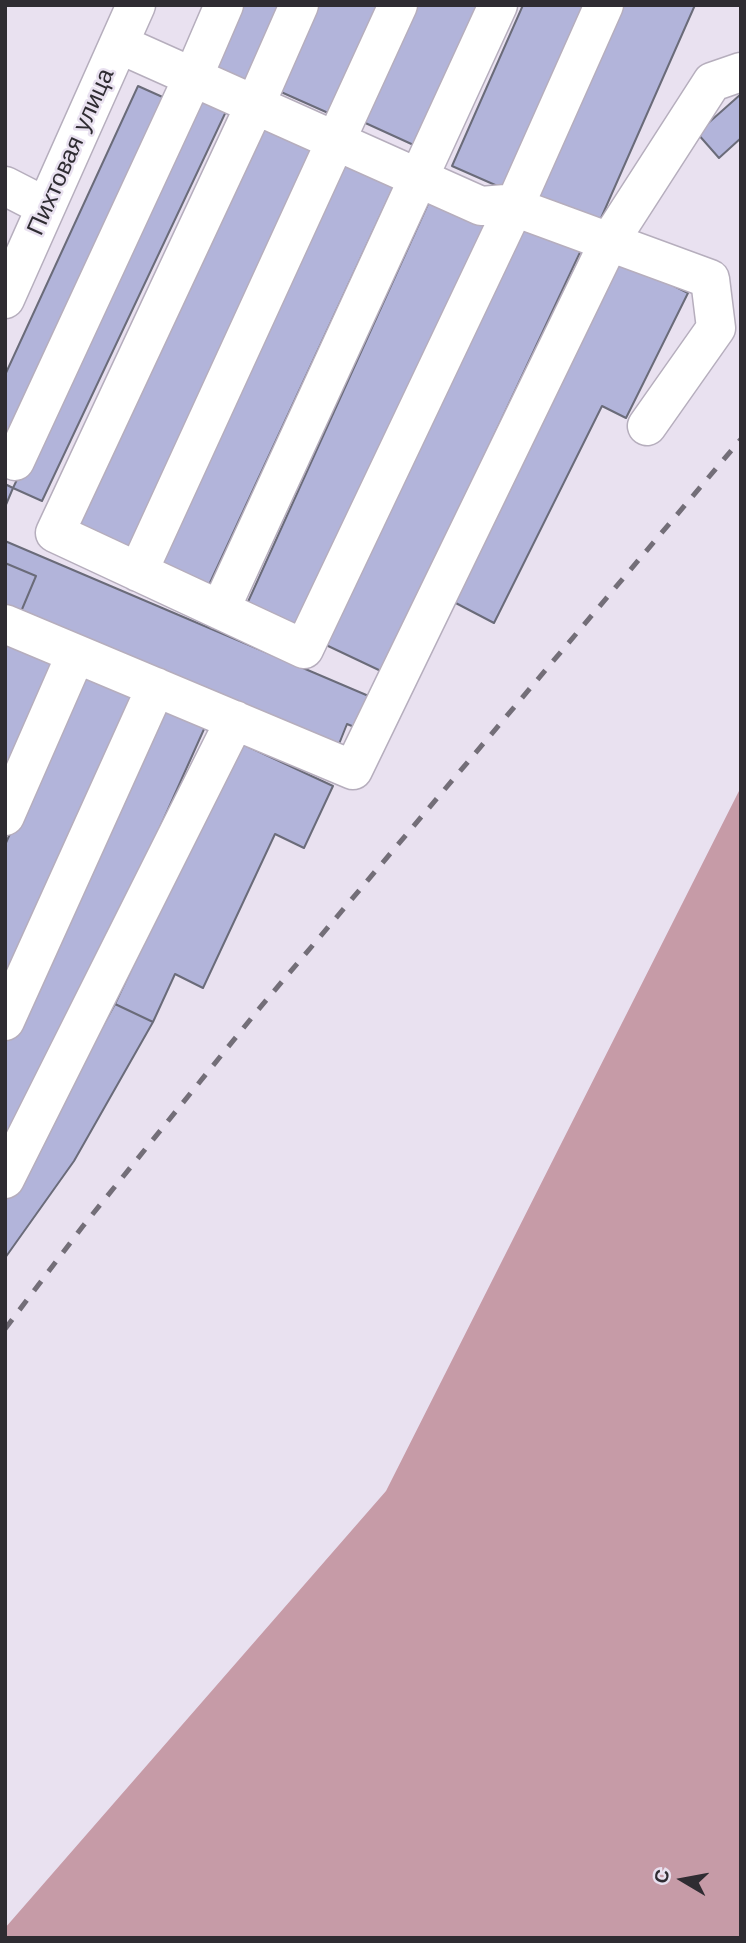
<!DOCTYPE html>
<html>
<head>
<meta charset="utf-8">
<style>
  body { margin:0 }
  #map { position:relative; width:746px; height:1943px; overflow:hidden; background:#e9e1f0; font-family:"Work Sans",sans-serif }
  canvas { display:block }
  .frame { position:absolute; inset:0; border:7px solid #2f2c32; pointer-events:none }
  .north { position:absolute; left:648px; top:1845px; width:70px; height:70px; -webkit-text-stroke:5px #e9e1f0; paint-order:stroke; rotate:280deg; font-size:19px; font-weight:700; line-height:28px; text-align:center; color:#2f2c32 }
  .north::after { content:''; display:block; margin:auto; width:24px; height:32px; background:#2f2c32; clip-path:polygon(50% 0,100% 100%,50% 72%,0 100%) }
</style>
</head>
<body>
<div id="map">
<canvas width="746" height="1943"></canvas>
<div class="frame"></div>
<div class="north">С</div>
</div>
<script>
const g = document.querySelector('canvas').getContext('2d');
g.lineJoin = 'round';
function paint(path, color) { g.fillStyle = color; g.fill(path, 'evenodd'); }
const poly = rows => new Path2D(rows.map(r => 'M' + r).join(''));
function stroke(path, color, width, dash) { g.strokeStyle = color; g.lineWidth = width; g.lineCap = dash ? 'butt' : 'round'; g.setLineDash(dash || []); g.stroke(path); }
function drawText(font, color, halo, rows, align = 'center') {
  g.font = font + ' "Work Sans",sans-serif'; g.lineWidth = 5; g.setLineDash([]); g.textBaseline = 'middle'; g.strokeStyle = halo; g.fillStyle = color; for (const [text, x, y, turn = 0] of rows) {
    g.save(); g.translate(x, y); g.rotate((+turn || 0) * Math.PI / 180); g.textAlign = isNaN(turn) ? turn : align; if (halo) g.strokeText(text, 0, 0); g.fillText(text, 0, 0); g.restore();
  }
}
const forest = poly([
  [741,787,741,1938,5,1938,5,1928,386,1491]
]);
const building = poly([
  [243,5,286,5,252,85,215,69,243,5],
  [309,5,384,5,335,116,272,88,309,5],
  [415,5,484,5,418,147,361,121,415,5],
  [523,5,584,5,502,188,452,166,523,5],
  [623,5,695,5,598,225,538,198,623,5],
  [138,86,167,99,5,450,5,375,138,86],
  [202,90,230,103,42,501,13,488,202,90],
  [741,94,741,138,719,158,697,133,741,94],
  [261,119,317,144,130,556,74,530,261,119],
  [345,161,395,184,208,587,158,564,345,161],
  [432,195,487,220,302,628,247,604,432,195],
  [526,219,583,246,383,672,326,645,526,219],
  [620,259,688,293,626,418,602,406,494,623,450,600,620,259],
  [5,484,13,488,5,507,5,484],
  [5,541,378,700,364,731,347,724,337,749,20,614,36,576,5,563,5,541],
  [5,563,36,576,20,614,5,608,5,563],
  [10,636,61,659,5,785,5,647,10,636],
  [88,659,142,683,5,990,5,845,88,659],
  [161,696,209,718,6,1171,5,1043,161,696],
  [238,742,333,786,304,848,275,834,203,988,175,974,153,1022,115,1004,238,742],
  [115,1004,153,1022,74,1161,5,1258,5,1195,32,1154,115,1004]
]);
const minor = poly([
  [299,5,255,105,55,533,304,649,514,207,604,5],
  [119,44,481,206,506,204,710,279,716,328,647,426],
  [5,186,46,207],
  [5,299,136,5],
  [15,461,193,77,224,5],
  [138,572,398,5],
  [220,610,498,5],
  [5,624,353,770,609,242,712,82,741,72],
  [5,816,76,654],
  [5,1021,156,687],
  [5,1179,235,720]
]);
const rail = poly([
  [5,1329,83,1226,258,1010,741,439]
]);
const streetNames = [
  ["Пихтовая улица",71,152,-66]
];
paint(forest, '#c69ba7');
paint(building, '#b2b4da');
stroke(building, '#6a6b79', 2);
stroke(minor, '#b6aebd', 41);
stroke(minor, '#fff', 38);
stroke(rail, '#736e78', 5, [12, 12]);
drawText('24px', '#2f2c32', '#e9e1f0', streetNames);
</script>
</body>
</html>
